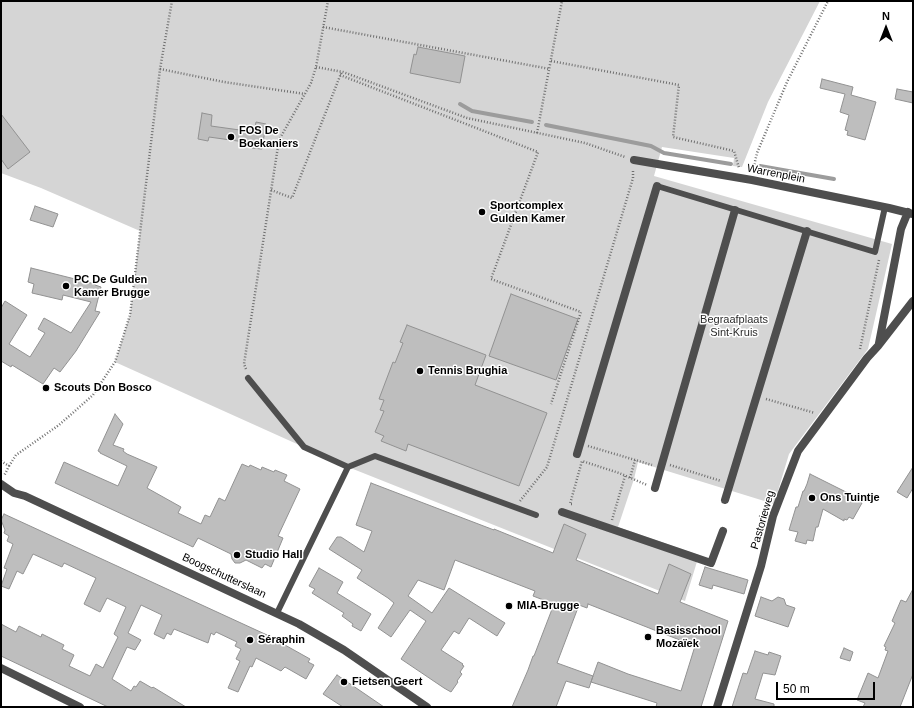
<!DOCTYPE html>
<html>
<head>
<meta charset="utf-8">
<style>
  body { margin:0 }
  #map { position:relative; width:914px; height:708px; overflow:hidden; background:#fff; font-family:Helvetica,sans-serif }
  canvas { display:block }
  .frame { position:absolute; inset:0; border:2px solid #000; pointer-events:none }
  .north { position:absolute; left:866px; top:8px; width:40px; height:40px; -webkit-text-stroke:3px #fff; paint-order:stroke; rotate:0deg; font-size:11px; font-weight:700; line-height:16px; text-align:center; color:#000 }
  .north::after { content:''; display:block; margin:auto; width:14px; height:18px; background:#000; clip-path:polygon(50% 0,100% 100%,50% 72%,0 100%) }
  .scale { position:absolute; left:776px; top:682px; width:99px; height:18px; box-sizing:border-box; border:2px solid #000; border-top:0; padding-left:5px; font-size:12px; line-height:14px; white-space:nowrap; color:#000; -webkit-text-stroke:3px #fff; paint-order:stroke }
</style>
</head>
<body>
<div id="map">
<canvas width="914" height="708"></canvas>
<div class="frame"></div>
<div class="north">N</div>
<div class="scale">50 m</div>
</div>
<script>
const g = document.querySelector('canvas').getContext('2d');
g.lineJoin = 'round';
function paint(path, color) { g.fillStyle = color; g.fill(path, 'evenodd'); }
const poly = rows => new Path2D(rows.map(r => 'M' + r).join(''));
function stroke(path, color, width, dash) { g.strokeStyle = color; g.lineWidth = width; g.lineCap = dash ? 'butt' : 'round'; g.setLineDash(dash || []); g.stroke(path); }
function drawText(font, color, halo, rows, align = 'center') {
  g.font = font + ' Helvetica,sans-serif'; g.lineWidth = 3; g.setLineDash([]); g.textBaseline = 'middle'; g.strokeStyle = halo; g.fillStyle = color; for (const [text, x, y, turn = 0] of rows) {
    g.save(); g.translate(x, y); g.rotate((+turn || 0) * Math.PI / 180); g.textAlign = isNaN(turn) ? turn : align; if (halo) g.strokeText(text, 0, 0); g.fillText(text, 0, 0); g.restore();
  }
}
const green = poly([
  [1,1,820,1,768,102,742,167,733,166,734,158,662,147,654,176,892,244,868,349,789,454,774,504,638,462,634,479,618,527,699,555,685,601,348,467,115,362,130,315,140,231,41,188,1,173]
]);
const stream = poly([
  [460,104,472,111,532,122],
  [546,125,651,146,664,153,731,164],
  [760,166,834,179]
]);
const building = poly([
  [418,47,465,56,460,83,410,73,414,54,416,55,418,47],
  [822,79,853,87,851,95,876,102,865,140,847,135,848,131,845,130,849,115,840,112,845,94,820,88,822,79],
  [897,89,913,92,913,103,895,99,897,89],
  [202,113,212,115,211,126,254,132,256,122,266,124,262,149,252,148,252,143,209,137,208,141,198,139,202,113],
  [1,114,30,152,8,169,1,159,1,114],
  [35,206,58,214,53,227,30,220,35,206],
  [31,268,95,284,95,285,101,287,95,311,100,312,76,351,60,372,54,368,43,384,12,365,11,367,1,361,1,308,5,301,27,315,9,344,30,357,45,333,38,329,44,318,71,333,91,302,63,295,62,300,32,293,34,284,28,282,31,268],
  [511,294,578,319,556,380,489,356,511,294],
  [407,325,486,355,475,385,547,413,519,486,408,444,406,451,381,441,384,436,375,432,384,411,380,410,384,400,379,399,393,362,395,363,403,343,400,342,407,325],
  [115,414,123,424,113,445,124,449,123,451,127,454,157,467,147,488,181,507,178,513,201,524,205,515,210,517,219,498,225,501,242,464,249,467,250,465,261,470,262,467,274,472,275,470,287,475,284,481,300,489,278,536,283,538,271,567,265,564,262,568,246,560,240,563,235,563,232,559,231,554,198,538,193,547,55,483,64,462,118,486,127,466,100,453,100,452,98,451,115,414],
  [913,467,913,488,907,498,897,492,913,467],
  [810,474,850,494,850,496,862,503,853,519,849,517,847,520,844,519,844,521,823,509,818,527,816,527,813,541,807,540,806,544,795,541,798,532,789,530,796,507,798,507,803,491,804,491,807,484,810,474],
  [371,483,494,530,494,529,553,553,564,524,586,534,576,560,658,594,669,564,691,574,680,602,728,621,701,707,656,707,657,703,591,682,593,676,589,688,566,681,556,707,512,707,528,670,533,656,534,656,554,604,533,596,535,591,455,560,444,590,418,580,408,596,432,613,449,588,505,623,497,636,469,618,459,634,454,631,441,650,463,664,462,665,464,666,460,672,462,674,457,681,458,682,451,692,444,688,401,659,426,621,410,610,391,637,378,628,394,603,388,598,357,578,362,570,329,549,337,537,341,537,364,552,372,531,356,525,371,483],
  [588,604,695,646,681,691,628,674,598,662,593,676,557,663,579,605,587,608,588,604],
  [4,514,267,635,310,659,308,662,314,665,306,679,285,667,281,671,256,658,252,667,250,666,238,692,228,688,240,661,236,659,241,649,235,646,237,642,216,632,214,635,211,633,208,643,174,629,171,635,167,633,164,639,154,634,162,615,141,605,128,633,141,640,135,650,127,647,112,679,131,691,134,686,136,687,140,681,152,688,153,687,186,707,108,707,1,656,1,624,16,632,19,626,41,637,42,634,64,645,62,649,74,655,69,666,90,676,96,664,103,668,118,637,114,634,126,607,107,598,100,612,84,604,96,578,64,563,62,567,33,554,23,574,17,571,9,589,1,586,7,569,4,568,13,544,7,541,9,536,4,533,5,530,1,520,4,514],
  [705,567,748,580,744,594,713,585,712,589,699,585,705,567],
  [319,568,343,582,337,593,371,614,361,631,352,626,353,624,342,616,344,613,312,593,315,589,309,586,319,568],
  [913,589,913,674,900,707,863,707,865,703,857,700,868,673,878,678,888,651,885,650,886,647,884,646,895,623,892,621,901,600,906,602,913,589],
  [761,597,772,601,778,597,784,599,786,605,795,608,788,627,755,616,761,597],
  [844,648,853,652,850,661,840,658,844,648],
  [755,651,768,655,769,652,781,656,775,675,763,673,755,699,774,704,774,707,732,707,743,673,747,674,755,651],
  [337,675,365,694,384,707,343,707,323,694,337,675]
]);
const path = poly([
  [323,27,550,69],
  [551,61,679,85,673,137,734,151,739,168],
  [316,67,343,72,467,118,585,143,625,157],
  [160,69,224,82,305,94],
  [340,75,538,152,491,279,581,312,551,404],
  [537,133,562,1],
  [753,170,757,153,787,82,828,1],
  [271,190,292,198,342,71],
  [860,349,879,260],
  [246,369,244,364,279,140,311,83,316,67,328,1],
  [766,399,815,413],
  [588,446,652,465],
  [1,461,9,466,4,476],
  [670,465,721,481],
  [9,466,16,455,59,425,93,395,115,362,130,315,160,69,172,1],
  [630,478,635,460],
  [520,501,547,467,633,178,633,170],
  [572,504,570,504,582,461,619,473,647,485],
  [612,520,625,476]
]);
const lane = poly([
  [657,186,875,252,885,207],
  [248,378,304,447,348,467,277,613],
  [348,467,375,456,536,515]
]);
const street = poly([
  [634,160,752,180,889,208,913,214],
  [879,343,901,229,908,212],
  [577,454,657,186],
  [1,484,14,493,25,496,299,624,344,650,427,707],
  [655,488,735,210],
  [725,500,807,231],
  [562,512,711,563,723,531],
  [1,668,80,707],
  [717,707,761,566,773,516,798,451,867,358,878,346,913,301]
]);
const markers = [
  [231,137,4,"#000"],
  [482,212,4,"#000"],
  [66,286,4,"#000"],
  [420,371,4,"#000"],
  [46,388,4,"#000"],
  [812,498,4,"#000"],
  [237,555,4,"#000"],
  [509,606,4,"#000"],
  [648,637,4,"#000"],
  [250,640,4,"#000"],
  [344,682,4,"#000"]
];
const poiNames = [
  ["FOS De",239,131],
  ["Boekaniers",239,144],
  ["Sportcomplex",490,206],
  ["Gulden Kamer",490,219],
  ["PC De Gulden",74,280],
  ["Kamer Brugge",74,293],
  ["Tennis Brughia",428,371],
  ["Scouts Don Bosco",54,388],
  ["Ons Tuintje",820,498],
  ["Studio Hall",245,555],
  ["MIA-Brugge",517,606],
  ["Basisschool",656,631],
  ["Mozaïek",656,644],
  ["Séraphin",258,640],
  ["Fietsen Geert",352,682]
];
const streetNames = [
  ["Warrenplein",776,174,11],
  ["Pastorieweg",763,520,-74],
  ["Boogschutterslaan",224,576,25]
];
const parkNames = [
  ["Begraafplaats",734,320],
  ["Sint-Kruis",734,333]
];
paint(green, '#d5d5d5');
stroke(stream, '#9c9c9c', 4);
paint(building, '#bebebe');
stroke(building, '#929292', 1);
stroke(path, '#707070', 2.5, [1, 2]);
stroke(lane, '#4e4e4e', 6);
stroke(street, '#4e4e4e', 8);
for (const [x, y, r, color] of markers) { const dot = new Path2D(); dot.arc(x, y, r, 0, 2 * Math.PI); g.fillStyle = color; g.fill(dot); stroke(dot, '#fff', 1.5); }
drawText('bold 11px', '#000', '#fff', poiNames, 'left');
drawText('11px', '#000', '#fff', streetNames);
drawText('11px', '#2c2c2c', '#fff', parkNames);
</script>
</body>
</html>
